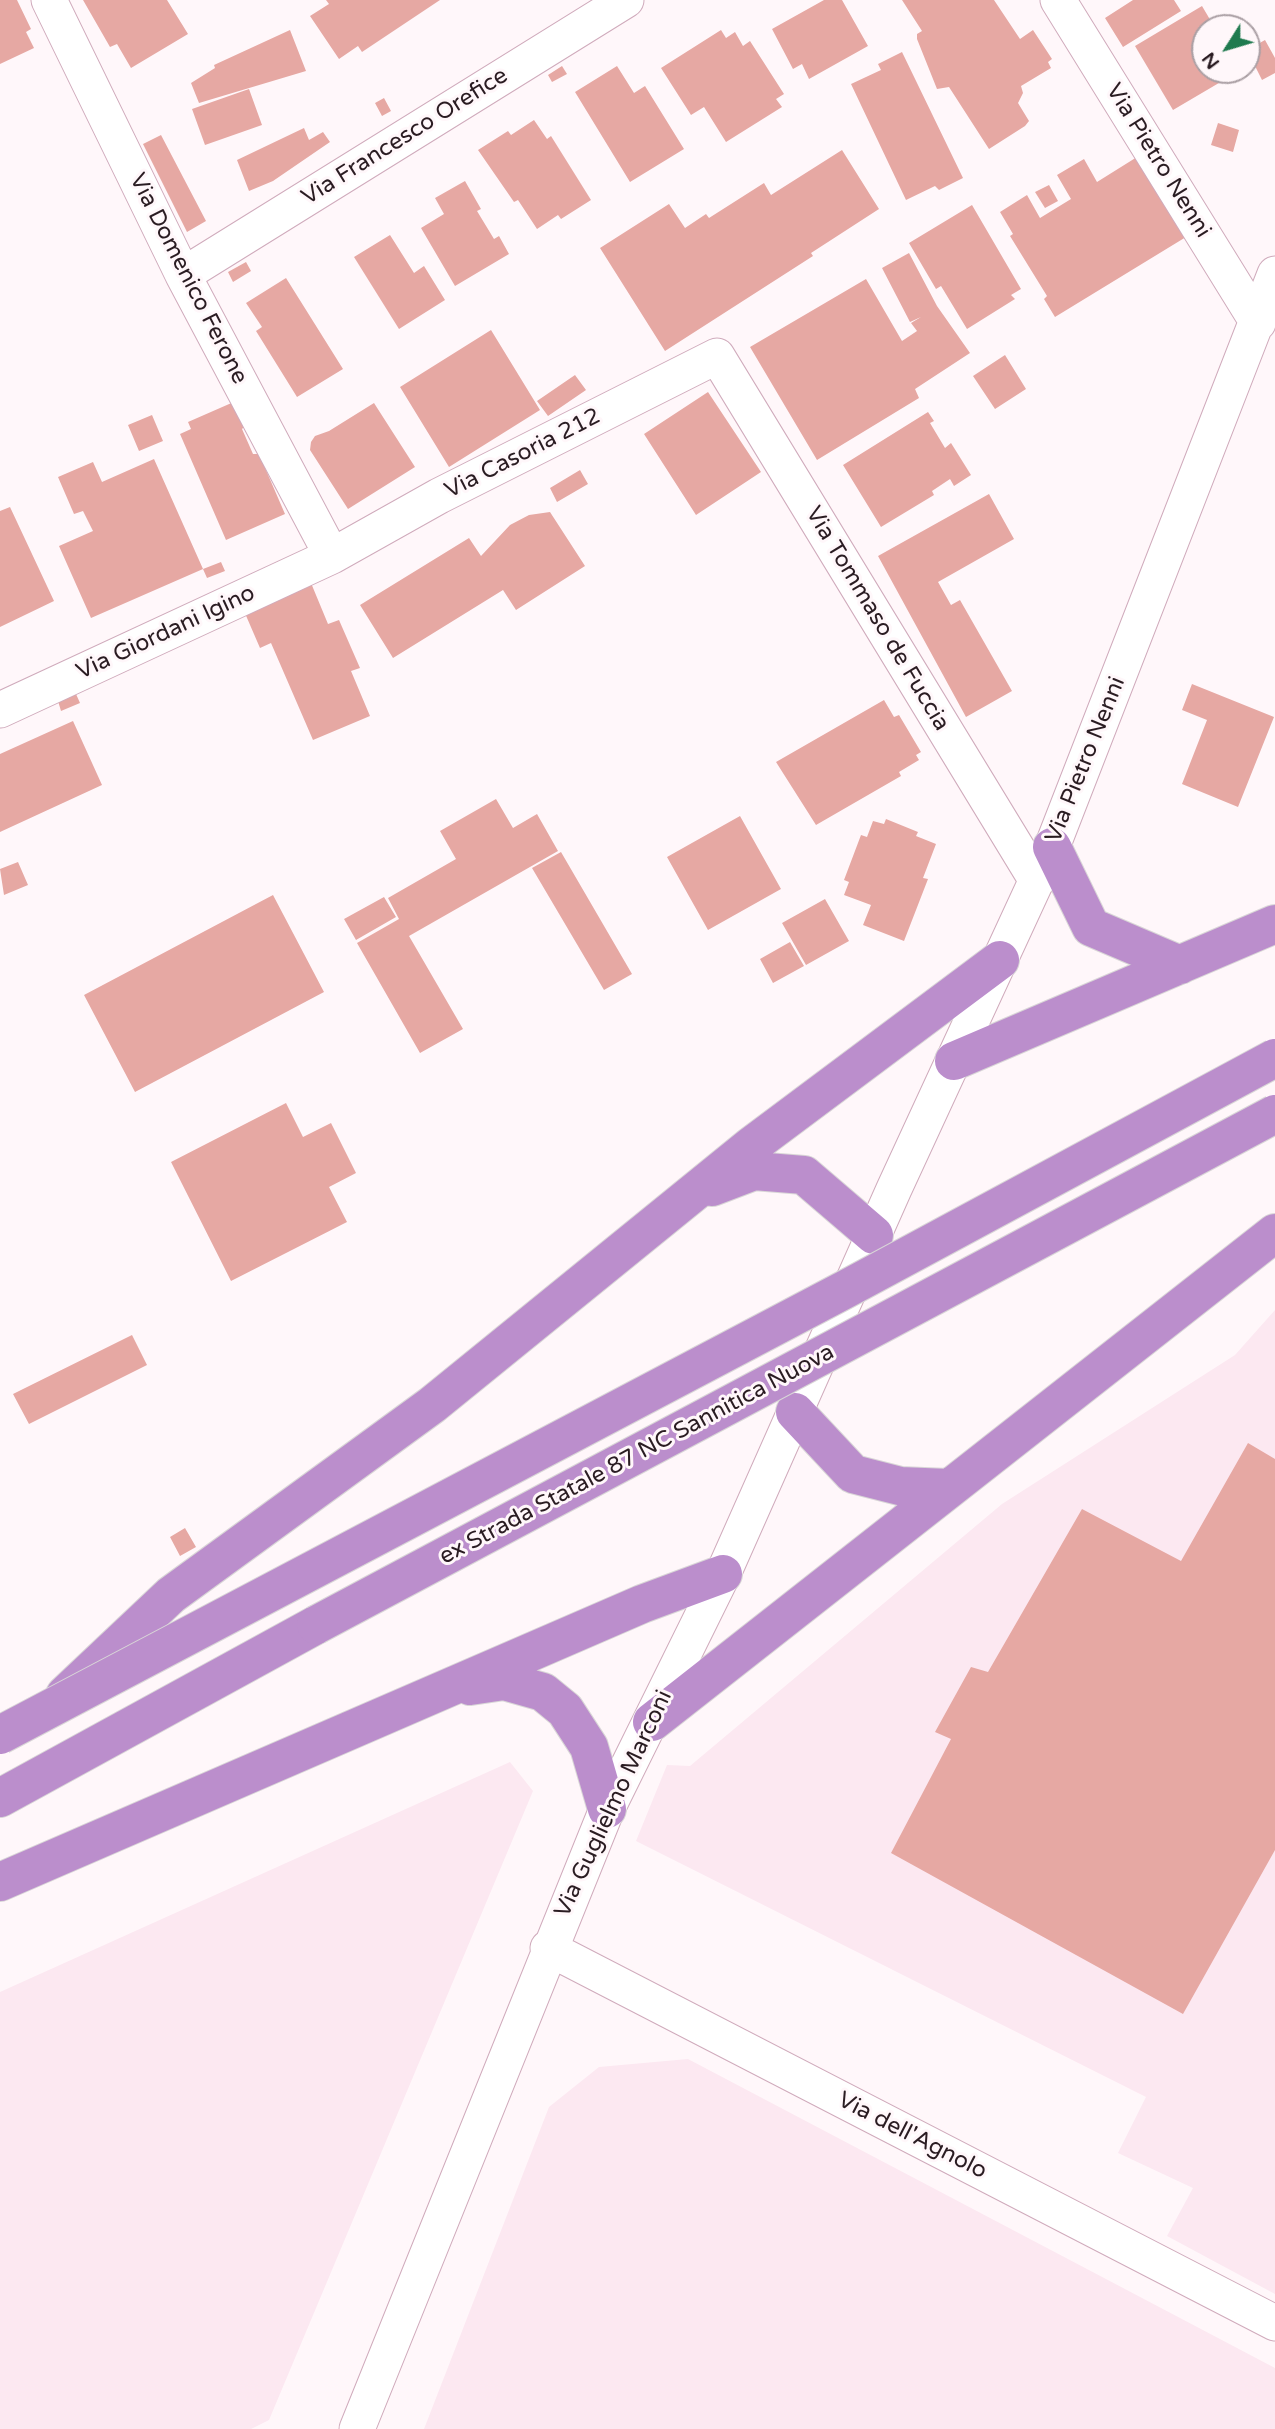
<!DOCTYPE html>
<html>
<head>
<meta charset="utf-8">
<style>
  body { margin:0 }
  #map { position:relative; width:1275px; height:2429px; overflow:hidden; background:#fff7fa; font-family:"Varela Round",sans-serif }
  canvas { display:block }
  .north { position:absolute; left:1191px; top:14px; width:70px; height:70px; box-sizing:border-box; background:#fff7fa; border:2px solid #aa9fa4; border-radius:50%; rotate:233deg; font-size:19px; font-weight:700; line-height:28px; text-align:center; color:#2a1c22 }
  .north::after { content:''; display:block; margin:auto; width:24px; height:32px; background:#1f7a4f; clip-path:polygon(50% 0,100% 100%,50% 72%,0 100%) }
</style>
</head>
<body>
<div id="map">
<canvas width="1275" height="2429"></canvas>
<div class="north">N</div>
</div>
<script>
const g = document.querySelector('canvas').getContext('2d');
g.lineJoin = 'round';
function paint(path, color) { g.fillStyle = color; g.fill(path, 'evenodd'); }
const poly = rows => new Path2D(rows.map(r => 'M' + r).join(''));
function stroke(path, color, width, dash) { g.strokeStyle = color; g.lineWidth = width; g.lineCap = dash ? 'butt' : 'round'; g.setLineDash(dash || []); g.stroke(path); }
function drawText(font, color, halo, rows, align = 'center') {
  g.font = font + ' "Varela Round",sans-serif'; g.lineWidth = 6; g.setLineDash([]); g.textBaseline = 'middle'; g.strokeStyle = halo; g.fillStyle = color; for (const [text, x, y, turn = 0] of rows) {
    g.save(); g.translate(x, y); g.rotate((+turn || 0) * Math.PI / 180); g.textAlign = isNaN(turn) ? turn : align; if (halo) g.strokeText(text, 0, 0); g.fillText(text, 0, 0); g.restore();
  }
}
const built = poly([
  [1275,1310,1275,2294,1167,2236,1193,2188,1118,2153,1146,2097,636,1841,667,1765,690,1766,1002,1504,1235,1355],
  [510,1762,533,1791,269,2420,251,2429,0,2429,0,1992],
  [688,2059,1275,2368,1275,2429,424,2429,549,2107,599,2067]
]);
const building = poly([
  [0,0,17,0,31,29,26,32,34,48,0,64],
  [83,0,167,0,188,34,131,68,117,44,110,47],
  [326,0,440,0,362,52,358,46,339,59,310,16,329,4],
  [824,0,842,0,868,46,809,79,802,64,793,69,772,29],
  [902,0,994,0,1020,39,1033,30,1052,59,1048,62,1051,68,1021,86,1023,93,1018,103,1029,121,1025,126,989,149,949,87,937,89,917,39,917,34,922,31],
  [1133,0,1174,0,1181,11,1123,47,1105,18],
  [1202,6,1215,28,1205,28,1205,70,1218,70,1224,80,1173,110,1135,46],
  [290,30,306,71,199,103,191,83,215,68,214,65],
  [721,30,726,38,735,32,743,46,750,41,784,94,776,99,782,107,726,142,704,107,691,115,661,68],
  [1265,40,1275,58,1275,73,1262,80,1247,50],
  [902,52,963,178,939,190,935,186,906,200,851,84,881,70,878,64],
  [562,66,567,74,552,82,548,75],
  [617,66,634,93,645,86,684,149,630,182,575,92],
  [249,89,262,125,205,145,192,109],
  [384,98,391,111,382,116,375,103],
  [534,120,547,139,551,136,591,200,561,219,558,215,537,229,518,200,514,202,478,150,508,131,511,135],
  [1218,123,1239,130,1233,152,1211,145],
  [304,128,309,140,323,132,330,142,273,181,249,191,237,160],
  [161,135,206,221,187,232,143,144],
  [842,150,879,209,811,253,813,256,665,351,600,248,669,204,685,228,706,214,709,218,764,183,771,195],
  [1137,157,1186,237,1055,317,1044,299,1047,296,1010,236,1013,234,1000,212,1027,195,1040,218,1071,199,1057,175,1084,159,1097,182],
  [465,181,481,209,477,211,494,239,499,236,509,254,455,286,421,228,444,214,435,198],
  [1049,185,1058,201,1045,208,1035,192],
  [972,205,1021,289,1011,295,1015,299,967,329,941,286,936,289,909,243],
  [390,235,414,273,424,266,445,300,399,329,354,257],
  [909,253,937,306,970,353,915,389,919,398,817,460,750,347,866,279,902,341,917,331,911,323,921,317,910,322,882,268],
  [246,262,251,271,233,282,228,272],
  [286,278,343,369,297,397,256,331,262,327,246,303],
  [491,330,540,410,449,467,400,387],
  [1005,355,1026,389,995,409,973,376],
  [575,375,586,390,548,416,537,401],
  [708,392,761,472,696,515,644,434],
  [236,401,246,425,242,429,253,454,259,454,285,514,226,540,180,434,191,429,188,422],
  [374,403,415,467,348,509,310,450,311,442,315,436,329,431],
  [928,412,934,421,930,423,945,448,951,443,971,475,954,486,950,479,932,491,934,495,881,527,843,465],
  [152,415,163,441,139,451,128,425],
  [154,459,203,569,91,618,59,546,93,531,83,511,74,514,58,477,93,462,102,482],
  [580,470,588,484,557,502,550,488],
  [989,494,1014,539,938,582,951,605,960,600,1012,691,966,717,878,556],
  [10,507,54,601,0,627,0,511],
  [550,512,585,566,516,610,503,590,393,658,360,605,469,538,481,556,510,525,529,515],
  [221,562,225,571,207,578,203,569],
  [311,583,328,624,339,620,360,668,351,671,370,716,313,740,271,643,260,648,244,611],
  [1192,684,1274,717,1238,807,1182,784,1207,720,1182,710],
  [76,694,80,703,61,711,58,701],
  [884,700,894,717,899,715,921,752,916,755,919,760,899,772,901,776,816,825,776,762],
  [73,721,102,785,0,832,0,754],
  [496,799,513,828,537,814,558,851,409,936,463,1029,420,1053,357,943,399,919,388,898,456,859,440,831],
  [740,816,781,889,708,930,667,857],
  [886,819,918,832,916,836,936,844,923,878,928,879,904,941,863,925,871,905,844,895,849,882,844,880,861,835,867,837,873,821,884,824],
  [561,852,632,974,604,990,532,868],
  [18,862,28,885,4,895,0,869],
  [273,895,324,992,135,1092,84,995],
  [384,897,396,917,356,940,344,919],
  [825,899,849,941,806,965,782,923],
  [790,942,804,966,773,983,760,959],
  [286,1103,303,1137,331,1123,356,1173,329,1187,347,1222,231,1281,171,1162],
  [132,1335,147,1365,29,1424,13,1394],
  [1248,1443,1275,1459,1275,1850,1183,2014,891,1853,951,1739,935,1732,971,1667,988,1672,1082,1509,1181,1561],
  [185,1528,196,1547,180,1556,170,1537]
]);
const minor = poly([
  [49,0,183,275,332,556],
  [1058,0,1258,323],
  [183,275,626,0],
  [0,710,332,556,439,496,717,356,1037,881],
  [548,1948,1275,2323],
  [357,2429,607,1809,723,1574,894,1189,1052,847,1275,274]
]);
const trunk = poly([
  [1052,847,1091,927,1180,965],
  [954,1061,1275,924],
  [712,1187,754,1171,804,1175,874,1235],
  [795,1412,853,1474,900,1486,948,1488],
  [470,1686,504,1681,543,1692,565,1710,589,1747,607,1809],
  [65,1695,171,1595,432,1405,751,1146,1000,960],
  [652,1722,1275,1233],
  [0,1798,316,1625],
  [0,1882,642,1604,723,1574]
]);
const trunkBridge = poly([
  [316,1625,1275,1114],
  [0,1735,846,1289,1275,1058]
]);
const streetNames = [
  ["Via Francesco Orefice",405,137,-32],
  ["Via Pietro Nenni",1158,161,58],
  ["Via Domenico Ferone",188,279,63],
  ["Via Casoria 212",523,454,-27],
  ["Via Tommaso de Fuccia",877,619,59],
  ["Via Giordani Igino",166,633,-25],
  ["Via Pietro Nenni",1086,760,-68],
  ["ex Strada Statale 87 NC Sannitica Nuova",637,1455,-28],
  ["Via Guglielmo Marconi",614,1804,-65],
  ["Via dell'Agnolo",912,2136,27]
];
paint(built, '#fce8f1');
paint(building, '#e6a8a3');
stroke(minor, '#d0abbc', 37);
stroke(trunk, '#d9d6d7', 40);
stroke(minor, '#fff', 35);
stroke(trunk, '#bb8ecc', 38);
stroke(trunkBridge, '#d9d6d7', 40, []);
stroke(trunkBridge, '#bb8ecc', 38);
drawText('23px', '#2a1c22', '#fff7fa', streetNames);
</script>
</body>
</html>
